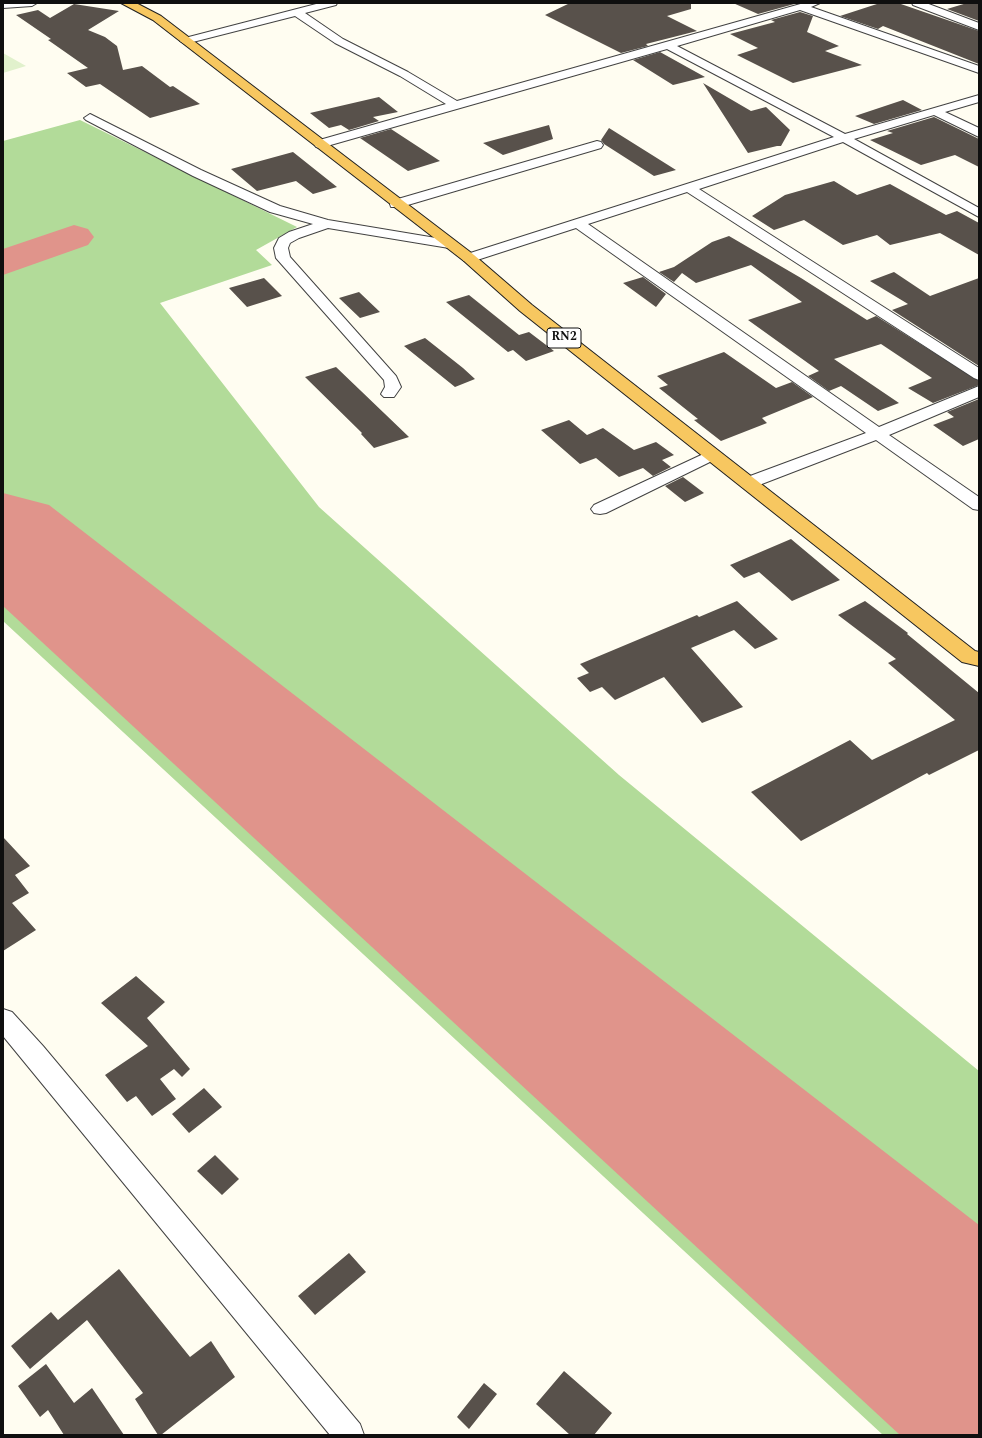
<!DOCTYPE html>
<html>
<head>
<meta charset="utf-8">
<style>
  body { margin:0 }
  #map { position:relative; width:982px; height:1438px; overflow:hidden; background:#fffdf1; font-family:Spectral,serif }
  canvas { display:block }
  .frame { position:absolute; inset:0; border:4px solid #0f0f0f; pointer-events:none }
</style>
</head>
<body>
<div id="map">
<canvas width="982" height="1438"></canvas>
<div class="frame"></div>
</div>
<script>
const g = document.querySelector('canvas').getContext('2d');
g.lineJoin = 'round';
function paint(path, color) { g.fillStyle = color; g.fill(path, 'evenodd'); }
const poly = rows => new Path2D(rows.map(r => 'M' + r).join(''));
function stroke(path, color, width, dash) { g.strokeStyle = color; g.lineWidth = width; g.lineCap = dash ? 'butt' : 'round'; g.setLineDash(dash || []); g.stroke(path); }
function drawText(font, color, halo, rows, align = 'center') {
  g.font = font + ' Spectral,serif'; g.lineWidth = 4; g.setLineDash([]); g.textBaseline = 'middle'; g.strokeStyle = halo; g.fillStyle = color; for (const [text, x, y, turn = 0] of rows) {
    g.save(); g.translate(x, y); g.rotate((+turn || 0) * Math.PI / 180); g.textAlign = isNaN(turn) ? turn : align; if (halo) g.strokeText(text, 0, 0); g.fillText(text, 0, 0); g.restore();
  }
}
const forest = poly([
  [80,120,297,227,256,250,272,265,160,303,319,507,619,775,979,1071,979,1435,883,1435,3,621,3,141]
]);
const pitch = poly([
  [3,53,26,66,3,73]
]);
const taxiway = poly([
  [74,225,88,229,94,237,88,245,3,275,3,249,74,225]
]);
const runway = poly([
  [3,493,49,505,979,1225,979,1435,900,1435,3,606,3,493]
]);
const building = poly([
  [570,3,691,3,691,9,667,16,697,31,646,44,648,46,621,53,545,15],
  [733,3,798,3,758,14],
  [880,3,898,3,979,31,979,64,883,26,878,29,840,16],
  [967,3,979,3,979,21,947,9],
  [74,4,119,11,88,30,105,37,117,46,123,70,142,66,170,87,173,86,200,104,150,118,100,84,86,87,67,73,88,68,48,40,51,39,16,15,38,10,50,18],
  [800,12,813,16,807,32,839,46,825,51,862,65,793,83,737,55,758,48,730,34,775,22,771,20],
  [660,52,705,77,673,85,633,60],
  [703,83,751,111,766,107,790,130,781,146,777,146,748,153],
  [379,97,398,112,373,117,379,121,349,130,341,125,329,128,310,113],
  [903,100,922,110,874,124,855,116],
  [934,117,979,139,979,167,955,155,921,165,870,140,893,133,887,131],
  [549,125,553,139,503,155,483,143],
  [609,128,676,170,654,176,604,144,601,140],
  [391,129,440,161,408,171,360,138],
  [293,152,337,187,313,194,296,181,257,191,231,169],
  [834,181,857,195,890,184,946,215,957,211,979,223,979,255,940,233,890,245,877,235,843,245,804,220,774,230,752,216,785,195],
  [729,236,801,278,867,320,876,316,979,381,979,385,933,403,908,388,932,378,881,344,834,359,899,403,878,411,841,386,829,391,808,376,819,371,748,320,802,302,751,265,696,283,682,273,674,282,659,272,674,267,712,242],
  [894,272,930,296,979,278,979,366,892,310,908,304,870,281],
  [643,277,666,294,656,307,623,283],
  [264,278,282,296,247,307,229,288],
  [359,292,380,312,360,318,339,298],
  [469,295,519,335,529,332,554,351,526,361,513,350,508,352,446,302],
  [425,338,463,368,475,379,455,387,404,346],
  [724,352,776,388,792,382,813,397,762,418,767,423,721,441,694,420,698,419,659,388,668,385,657,376],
  [336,367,409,437,374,448,361,434,362,433,305,377],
  [979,399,979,439,963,446,933,425,954,417,947,412],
  [569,420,587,435,603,428,634,450,656,442,674,455,662,460,671,467,653,476,643,468,619,477,596,458,580,464,541,430],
  [683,477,704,493,685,502,665,486],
  [791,539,840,580,792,601,759,572,744,578,730,565],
  [737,601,778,639,755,649,734,630,691,648,743,707,702,723,664,677,615,700,602,687,590,692,577,678,589,673,580,664,697,615,699,617],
  [865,601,908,633,907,634,979,693,979,750,929,775,927,773,801,841,751,792,850,740,872,760,955,720,888,663,896,659,838,615],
  [3,837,30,866,15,875,29,893,12,903,36,930,3,951],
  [136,976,165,1002,147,1018,190,1069,182,1077,174,1069,160,1079,176,1099,152,1116,136,1096,127,1102,105,1075,148,1046,101,1003],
  [204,1088,222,1107,189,1133,172,1114],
  [215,1155,239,1179,222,1195,197,1171],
  [349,1253,366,1272,315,1315,298,1296],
  [119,1269,190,1357,211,1341,235,1377,161,1435,158,1435,135,1399,143,1393,87,1320,30,1369,11,1346,51,1312,58,1320],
  [46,1364,74,1403,92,1388,124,1435,64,1435,48,1410,40,1417,18,1386],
  [564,1371,612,1413,594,1435,570,1435,536,1404],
  [484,1383,497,1394,469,1429,457,1417]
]);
const minor = poly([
  [3,3,37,3,32,6,3,8,3,3],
  [320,3,337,3,336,5,305,13,343,39,408,72,457,101,804,3,820,3,811,7,979,66,979,73,800,10,677,46,845,134,979,95,979,102,945,112,979,128,979,137,934,115,854,139,979,208,979,217,843,142,699,189,979,368,979,380,974,378,687,192,588,224,879,427,979,386,979,397,889,435,979,497,979,510,973,509,876,440,754,487,748,488,742,487,740,483,742,479,866,433,576,228,474,261,464,261,462,258,464,255,834,137,667,49,320,148,316,147,314,144,316,141,446,104,400,76,335,43,295,16,185,44,180,41,181,39,320,3],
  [912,3,926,3,979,23,979,30,913,5,912,3],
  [90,114,201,170,280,206,328,220,454,241,456,244,454,247,449,248,328,228,299,238,290,243,288,248,290,257,396,376,401,387,394,397,384,397,381,394,385,387,384,380,276,258,274,248,279,238,289,232,313,224,270,212,193,176,86,120,84,118,90,114],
  [597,141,601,142,603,145,601,148,401,207,391,207,390,204,391,201,597,141],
  [712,450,718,452,720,455,718,458,606,513,600,514,594,513,591,509,594,505,712,450],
  [3,1009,12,1012,43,1046,360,1424,364,1435,330,1435,3,1036,3,1009]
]);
const trunk = poly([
  [121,3,136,3,161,16,474,255,532,305,975,651,979,652,979,666,962,662,520,311,464,261,153,20,121,3]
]);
const shields = [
  [564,338,34]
];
const shieldNames = [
  ["RN2",564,338]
];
paint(forest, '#b2db99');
paint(pitch, '#e1f1cc');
paint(taxiway, '#e0948b');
paint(runway, '#e0948b');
paint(building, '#58514b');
stroke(minor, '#424242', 2);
stroke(trunk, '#202020', 2);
paint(minor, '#fff');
paint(trunk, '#f7c760');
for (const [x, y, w] of shields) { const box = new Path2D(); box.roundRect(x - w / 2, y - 10, w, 20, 3); g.fillStyle = '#fff'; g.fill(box); stroke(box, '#0f0f0f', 1); }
drawText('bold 12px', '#0f0f0f', null, shieldNames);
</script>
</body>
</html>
